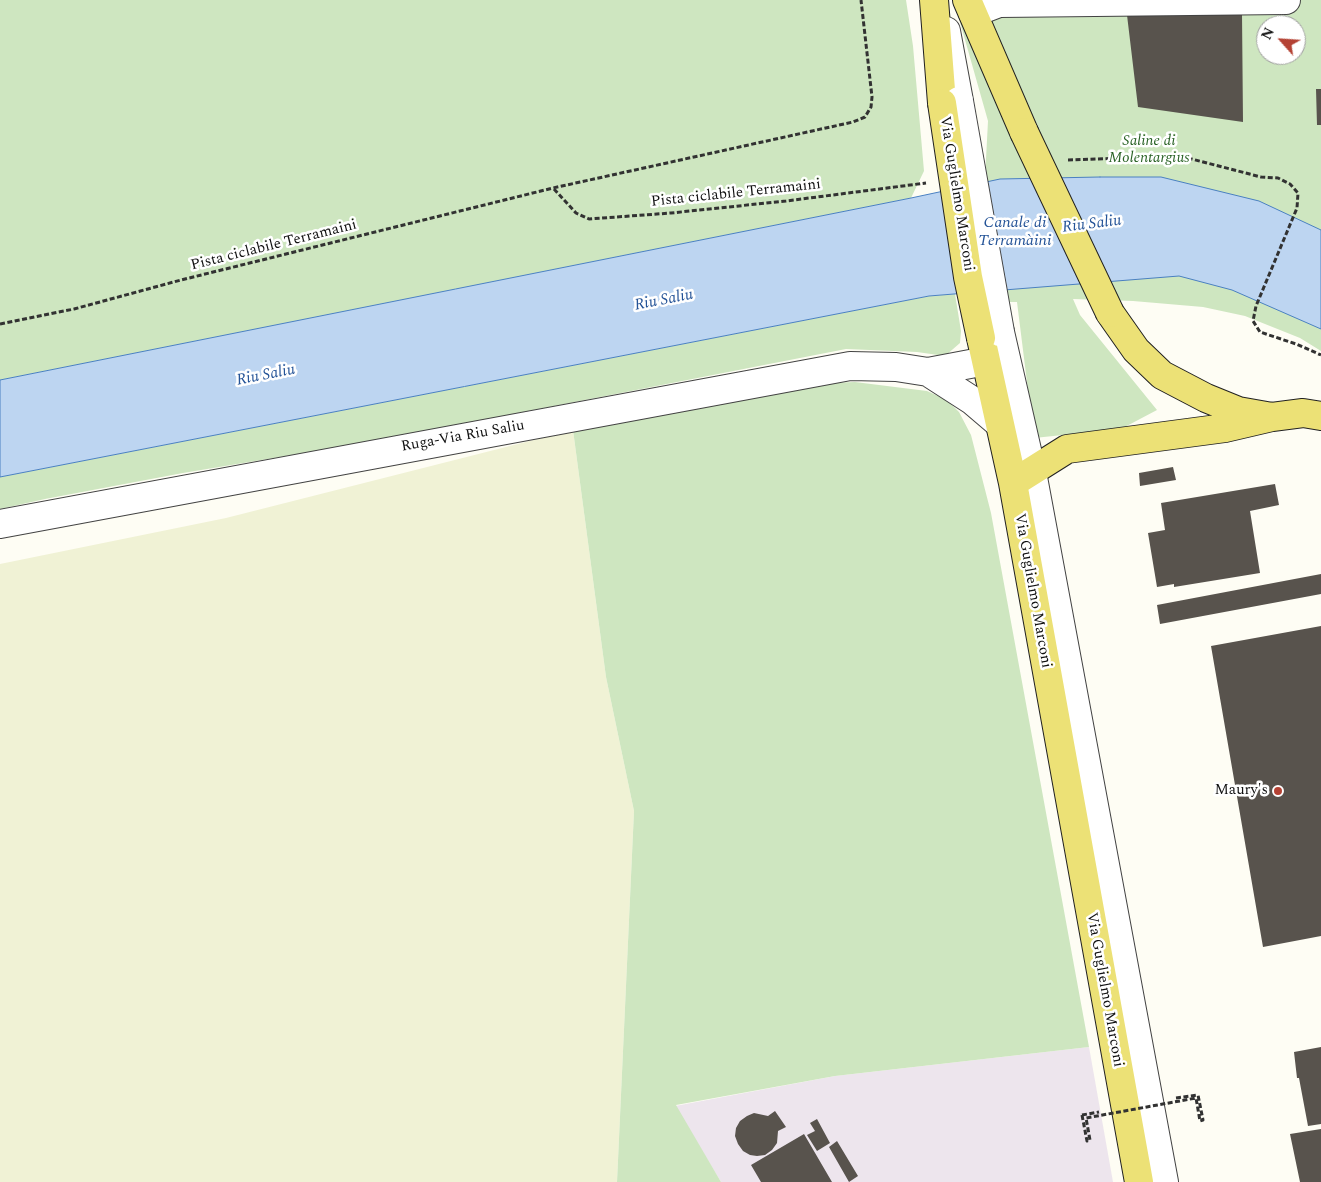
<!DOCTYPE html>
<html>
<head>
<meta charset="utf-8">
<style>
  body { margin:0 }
  #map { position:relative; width:1321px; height:1182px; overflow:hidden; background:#fefdf4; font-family:Spectral,serif }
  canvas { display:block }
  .north { position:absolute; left:1256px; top:15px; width:50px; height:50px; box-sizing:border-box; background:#fff; border:1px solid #9f9f9f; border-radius:50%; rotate:296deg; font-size:14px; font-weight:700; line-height:20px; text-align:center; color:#101010 }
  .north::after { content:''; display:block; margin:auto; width:18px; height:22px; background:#b44234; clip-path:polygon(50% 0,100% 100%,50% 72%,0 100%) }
</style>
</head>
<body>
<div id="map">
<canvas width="1321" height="1182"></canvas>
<div class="north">N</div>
</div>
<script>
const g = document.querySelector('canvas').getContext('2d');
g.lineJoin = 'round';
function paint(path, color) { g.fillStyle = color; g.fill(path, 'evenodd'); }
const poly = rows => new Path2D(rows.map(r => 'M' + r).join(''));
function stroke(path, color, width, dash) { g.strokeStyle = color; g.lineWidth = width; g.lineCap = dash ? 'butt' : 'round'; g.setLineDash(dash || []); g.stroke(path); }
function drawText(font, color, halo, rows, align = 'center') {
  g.font = font + ' Spectral,serif'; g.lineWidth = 5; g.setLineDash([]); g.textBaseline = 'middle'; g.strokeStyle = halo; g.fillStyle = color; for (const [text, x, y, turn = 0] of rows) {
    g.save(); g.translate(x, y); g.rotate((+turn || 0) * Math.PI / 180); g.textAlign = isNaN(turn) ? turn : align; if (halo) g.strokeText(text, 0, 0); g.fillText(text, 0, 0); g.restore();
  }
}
const industrial = poly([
  [1089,1047,1113,1182,721,1182,675,1106,835,1076]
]);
const farmland = poly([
  [573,430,606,677,634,811,617,1182,0,1182,0,564,226,518]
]);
const green = poly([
  [0,0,906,0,913,46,924,171,911,198,0,380],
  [958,0,1321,0,1321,351,1300,338,1245,316,1203,307,1133,301,1073,299,1080,315,1157,410,1121,429,1034,438,1017,302,1008,302,983,216,988,121,958,15],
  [1266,25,1296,25,1296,55,1266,55],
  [955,294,961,331,960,343,945,356,917,352,846,349,370,442,183,473,45,499,0,509,0,477,929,296],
  [855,382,927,391,947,400,959,412,971,435,991,513,1089,1047,835,1076,676,1105,721,1182,617,1182,634,811,606,677,573,430,829,383]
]);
const water = poly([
  [1100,177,1161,177,1259,201,1321,230,1321,329,1232,290,1179,276,929,296,0,477,0,380,911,198,1000,179,1100,177]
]);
const building = poly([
  [1242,14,1243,122,1138,107,1127,15],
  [1316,89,1321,89,1321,125,1317,125],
  [1173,467,1176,480,1140,486,1139,473],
  [1275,484,1279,505,1250,511,1260,573,1174,587,1174,584,1157,587,1148,533,1165,530,1161,503],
  [1321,574,1321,594,1160,624,1157,605],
  [1321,626,1321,936,1263,947,1211,646],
  [1321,1047,1321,1124,1308,1126,1299,1078,1297,1078,1294,1052],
  [775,1111,786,1127,778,1131,777,1143,772,1150,765,1155,757,1156,750,1155,743,1151,738,1144,735,1136,736,1128,740,1121,747,1116,754,1113,768,1116],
  [817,1119,830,1143,817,1151,807,1135,815,1131,810,1123],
  [1321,1129,1321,1182,1300,1182,1290,1134],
  [804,1134,832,1182,761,1182,751,1165],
  [837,1141,858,1176,849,1182,829,1147]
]);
const path = poly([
  [1068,160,1180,156,1261,177,1278,178,1290,184,1298,193,1297,208,1256,306,1253,321,1260,332,1296,344,1321,355],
  [554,189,576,213,589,219,671,213,786,201,926,183],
  [0,324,74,309,181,280,553,188,853,122,865,117,871,107,872,97,861,0],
  [1176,1098,1198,1095],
  [1082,1115,1099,1112]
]);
const minor = poly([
  [973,13,999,3,1286,0],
  [946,31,959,101],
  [1000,332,1032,472,1164,1182],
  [928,372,973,401,1000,424],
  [0,524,850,366,896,367,928,372,986,361]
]);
const major = poly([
  [934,0,942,103],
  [967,0,1024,132],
  [1110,313,1136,350,1162,375,1206,398,1238,411,1272,417,1303,413,1321,416],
  [981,338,1013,483,1139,1182],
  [1013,483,1067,449,1225,428,1272,417]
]);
const pathBridge = poly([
  [1082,1115,1087,1141,1090,1140,1086,1118,1196,1098,1200,1121,1203,1120,1198,1095]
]);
const minorBridge = poly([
  [959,101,1000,332]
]);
const majorBridge = poly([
  [942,103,968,277,981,338],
  [1024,132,1110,313]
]);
const markers = [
  [1278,791,5,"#b44234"]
];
const parkNames = [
  ["Saline di",1149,142],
  ["Molentargius",1149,159]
];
const streetNames = [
  ["Pista ciclabile Terramaini",736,194,-6],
  ["Via Guglielmo Marconi",956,194,81],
  ["Pista ciclabile Terramaini",274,246,-14],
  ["Ruga-Via Riu Saliu",463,437,-10],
  ["Via Guglielmo Marconi",1032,591,80],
  ["Via Guglielmo Marconi",1104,990,80]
];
const poiNames = [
  ["Maury's",1268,791]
];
const waterNames = [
  ["Canale di",1015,224],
  ["Terramàini",1015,242],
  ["Riu Saliu",1092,225,-7],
  ["Riu Saliu",664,301,-11],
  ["Riu Saliu",266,376,-11]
];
paint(industrial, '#ede5ed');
paint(farmland, '#f0f2d5');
paint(green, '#cee6c0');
paint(water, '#bdd5f1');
stroke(water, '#4a80c1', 1);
paint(building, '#58534d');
stroke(minor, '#434343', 30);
stroke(major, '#212121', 30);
stroke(path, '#323232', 3, [5, 2.5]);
stroke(minor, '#fff', 28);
stroke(major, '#ece176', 28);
stroke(minorBridge, '#434343', 30, []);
stroke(majorBridge, '#212121', 30, []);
stroke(pathBridge, '#323232', 3, [5, 2.5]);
stroke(minorBridge, '#fff', 28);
stroke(majorBridge, '#ece176', 28);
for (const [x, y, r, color] of markers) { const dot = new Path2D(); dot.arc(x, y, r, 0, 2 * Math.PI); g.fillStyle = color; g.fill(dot); stroke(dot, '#fff', 2); }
drawText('italic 15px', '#296225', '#fff', parkNames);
drawText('15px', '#101010', '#fff', streetNames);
drawText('15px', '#101010', '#fff', poiNames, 'right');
drawText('italic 16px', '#245397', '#fff', waterNames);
</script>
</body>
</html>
